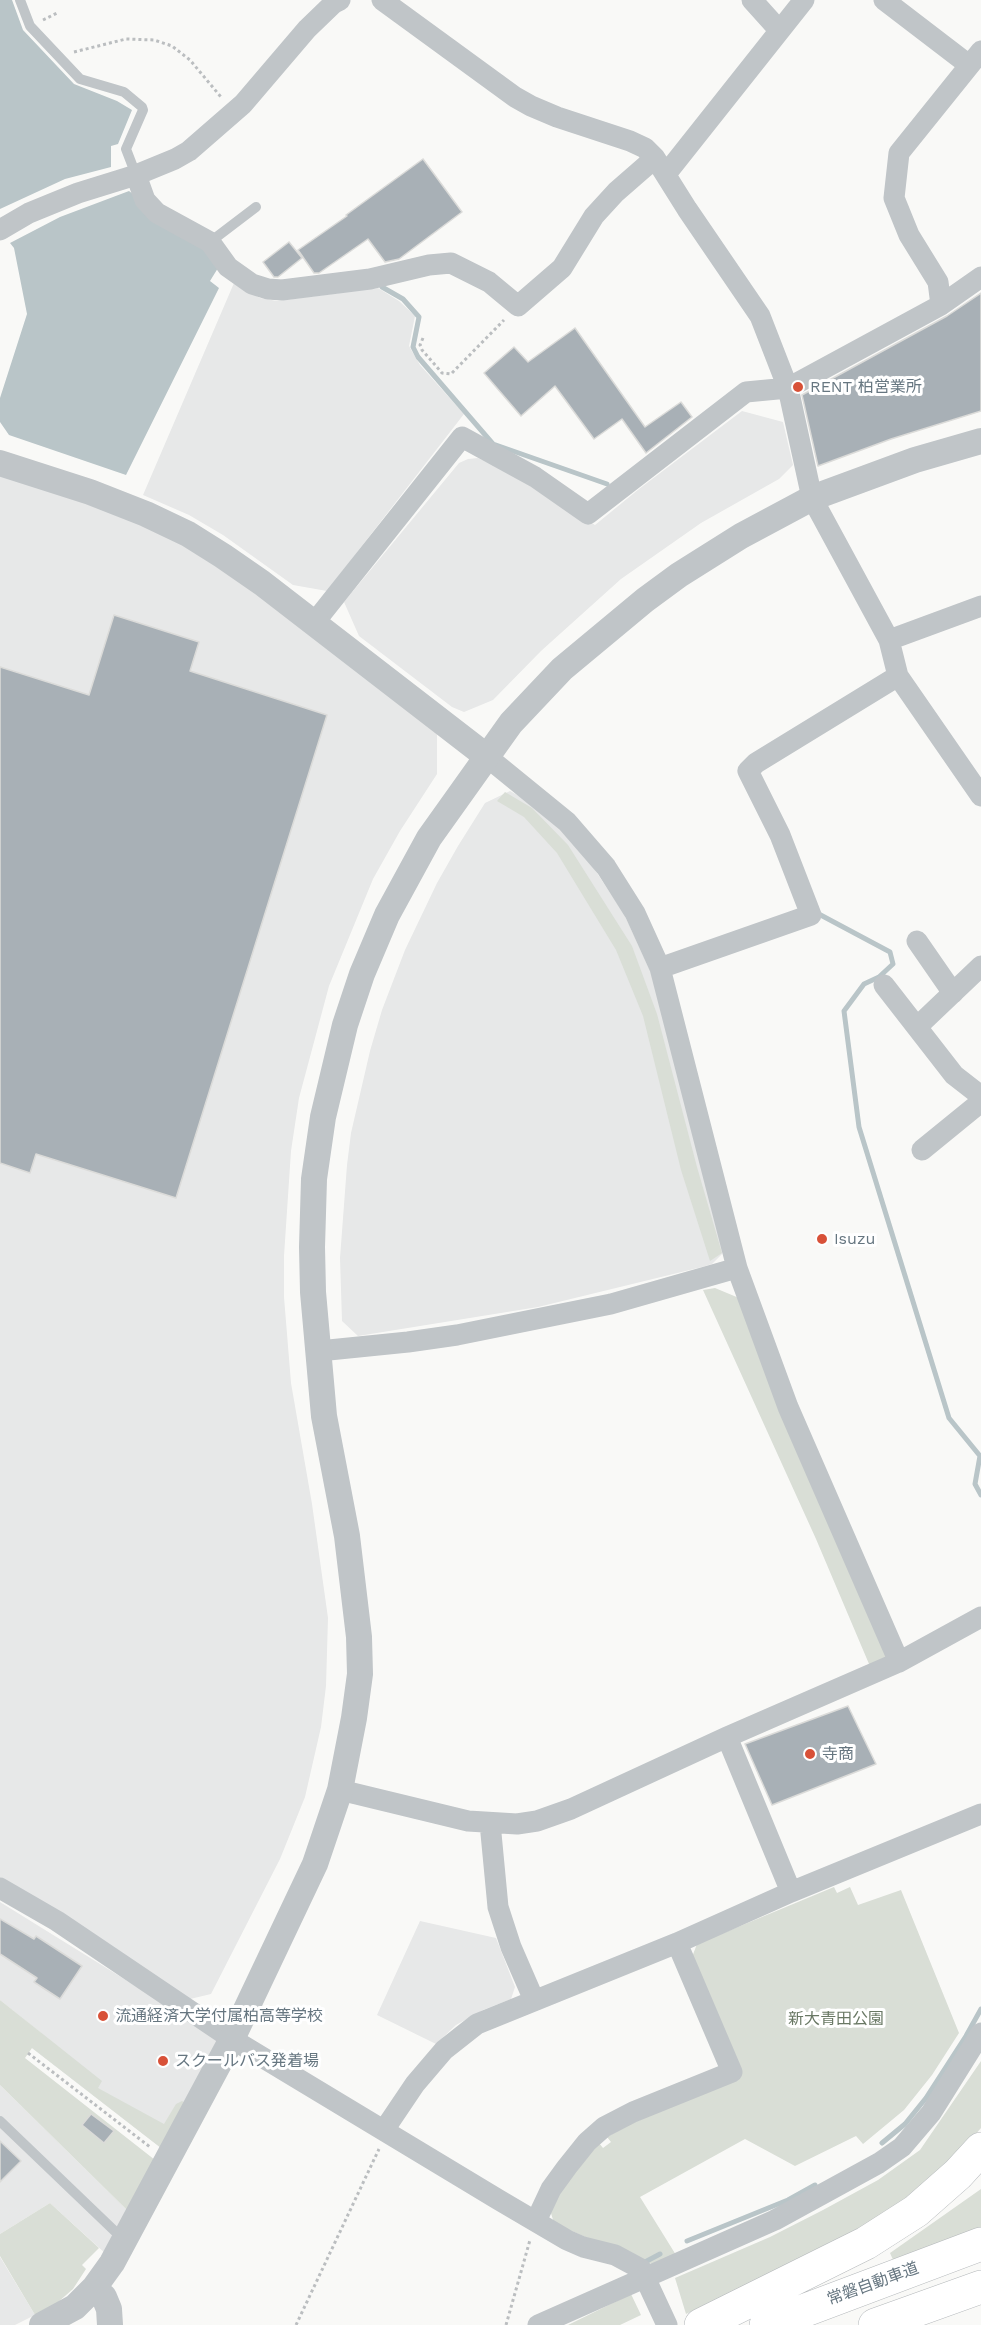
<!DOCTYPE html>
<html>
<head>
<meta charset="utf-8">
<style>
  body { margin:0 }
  canvas { display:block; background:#f9f9f7 }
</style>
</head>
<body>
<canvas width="981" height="2325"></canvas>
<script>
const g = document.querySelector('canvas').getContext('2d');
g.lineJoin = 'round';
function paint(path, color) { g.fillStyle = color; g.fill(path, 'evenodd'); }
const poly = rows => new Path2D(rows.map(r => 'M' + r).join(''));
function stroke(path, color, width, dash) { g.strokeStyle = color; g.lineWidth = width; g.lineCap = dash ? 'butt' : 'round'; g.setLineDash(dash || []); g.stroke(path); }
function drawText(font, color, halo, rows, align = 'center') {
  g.font = font + ' "Work Sans","Noto Sans JP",sans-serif'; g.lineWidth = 6; g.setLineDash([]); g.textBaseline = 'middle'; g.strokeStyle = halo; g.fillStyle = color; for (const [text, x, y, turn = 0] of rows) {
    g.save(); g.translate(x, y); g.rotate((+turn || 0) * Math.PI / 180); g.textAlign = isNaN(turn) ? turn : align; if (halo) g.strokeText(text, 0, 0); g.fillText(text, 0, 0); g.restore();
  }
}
const built = poly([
  [234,283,260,298,277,301,378,288,399,301,415,316,409,346,420,365,464,414,327,591,293,585,223,535,189,515,143,495],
  [742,411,783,422,793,465,779,479,701,523,621,579,541,651,493,700,464,712,452,707,359,636,344,602,459,463,468,459,478,458,514,475,595,525,639,489],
  [0,474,86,502,170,537,232,573,437,729,437,774,400,831,373,879,329,986,299,1098,291,1151,284,1256,284,1297,291,1383,312,1504,328,1618,326,1686,321,1727,305,1797,280,1859,211,1994,190,1999,0,1879],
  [510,791,530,802,574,842,593,867,624,914,654,979,724,1246,722,1254,712,1264,702,1267,538,1307,358,1336,342,1321,340,1258,347,1165,351,1133,370,1051,382,1010,405,950,437,883,458,846,485,803],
  [0,1902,221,2039,161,2148,32,2048,41,2033,0,2000],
  [420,1921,496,1938,515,1987,511,1999,483,2010,456,2025,436,2044,377,2015],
  [0,2085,128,2211,106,2254,50,2203,0,2234],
  [0,2257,35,2315,15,2325,0,2325]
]);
const green = poly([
  [505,792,532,808,568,845,632,946,657,1014,697,1167,722,1253,710,1261,681,1170,643,1016,616,950,557,853,524,817,497,801],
  [715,1288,739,1298,886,1657,872,1671,816,1539,703,1290],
  [834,1887,837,1893,850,1887,858,1905,901,1890,959,2033,932,2075,904,2110,863,2144,856,2136,795,2166,745,2139,640,2197,676,2255,652,2264,639,2261,554,2223,550,2210,569,2177,599,2143,603,2148,611,2142,607,2137,626,2126,741,2076,692,1957,697,1944],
  [0,2000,102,2081,98,2088,164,2124,176,2104,182,2101,185,2103,161,2148,32,2048,25,2058,155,2160,128,2211,0,2085],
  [981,2061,981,2128,917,2201,686,2314,675,2278,770,2237,823,2210,878,2180,920,2150],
  [981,2189,981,2232,894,2262,890,2253],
  [50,2203,99,2248,82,2265,86,2269,73,2289,57,2303,35,2315,0,2256,0,2234],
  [631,2294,641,2315,620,2325,568,2325]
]);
const water = poly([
  [0,0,12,0,23,30,74,84,117,101,132,110,118,144,111,146,111,167,65,179,0,209],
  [129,191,203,248,218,268,210,281,219,288,126,475,9,435,0,422,0,398,27,314,14,248,10,243,60,217]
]);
const stream = poly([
  [382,287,403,299,419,317,413,347,418,357,493,444,607,484],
  [815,912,890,952,893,964,879,977,864,984,844,1011,859,1127,949,1418,980,1456,975,1484,981,1495],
  [882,2143,905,2124,926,2098,966,2036,981,2009],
  [687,2241,788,2200,815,2185],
  [645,2262,660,2254]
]);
const building = poly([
  [423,159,462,212,399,259,385,262,368,239,319,273,314,273,298,250,347,216,346,215,423,159],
  [289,242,302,258,278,277,274,277,263,262,289,242],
  [981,293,981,411,891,439,818,466,802,395,947,316,981,293],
  [575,328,645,427,681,402,692,417,646,453,622,419,594,439,555,386,521,416,484,373,514,347,528,362,575,328],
  [114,615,199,642,190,671,327,715,176,1198,36,1154,30,1173,0,1163,0,667,89,695,114,615],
  [848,1706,876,1764,772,1805,745,1744,848,1706],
  [0,1919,34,1939,36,1936,82,1966,60,1999,34,1982,37,1978,0,1954,0,1919],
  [91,2114,114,2131,104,2143,82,2125,91,2114],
  [0,2141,21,2161,0,2182,0,2141]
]);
const path = poly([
  [43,20,59,12],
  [74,52,126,39,154,40,172,46,190,60,221,97],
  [423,338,420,345,422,350,442,373,451,374,504,320],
  [28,2053,150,2147],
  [296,2325,379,2149],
  [506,2325,530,2240]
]);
const service = poly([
  [20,0,30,26,80,79,124,92,142,107,143,110,126,149,136,175],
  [210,242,256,207],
  [0,2121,124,2240]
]);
const minor = poly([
  [382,0,515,97,531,106,557,117,630,141,645,148,655,158,687,209,760,316,788,388,812,498,889,640,898,676,981,796],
  [752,0,779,30],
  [884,0,969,65],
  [666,174,804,0],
  [136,175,145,200,157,213,210,242,228,267,252,284,268,289,282,290,370,279,429,265,451,263,489,282,518,306,562,268,594,216,616,192,655,158],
  [0,230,29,213,78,193,136,175,175,159,189,151,243,104,307,29,334,3,340,0],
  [941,305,938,282,909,235,894,198,899,153,981,51],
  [314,623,462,437,535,477,588,514,746,392,788,388,941,305,981,277],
  [889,640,981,606],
  [486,756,567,822,606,867,635,913,660,968,737,1268,788,1407,899,1662],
  [917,941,953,993],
  [660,968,811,915,780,835,748,771,756,763,898,676],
  [884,985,954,1075,981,1096],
  [917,1027,981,966],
  [922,1150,981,1102],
  [319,1351,408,1342,457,1335,611,1304,737,1268],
  [340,1790,468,1821,517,1824,537,1821,571,1809,727,1737,899,1662,981,1617],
  [490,1823,498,1907,511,1947,534,2000],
  [0,1888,57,1921,232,2039,499,2200,567,2240,583,2247,615,2255,641,2269,667,2325],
  [791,1892,981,1814],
  [677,1943,791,1892,727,1737],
  [384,2130,415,2084,444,2050,477,2024,677,1943,732,2072,633,2112,604,2127,587,2142,567,2167,551,2189,536,2221],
  [538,2325,775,2220,879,2163,902,2147,931,2113,981,2033]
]);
const tertiary = poly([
  [0,463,90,492,146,514,188,534,223,556,262,583,486,756],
  [94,2288,104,2297,109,2309,110,2325],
  [42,2325,75,2307,94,2288,112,2263,232,2039,315,1864,340,1790,354,1718,360,1674,359,1637,347,1536,324,1416,313,1292,312,1247,314,1179,323,1117,345,1025,362,974,387,915,429,838,511,723,562,669,645,600,679,575,741,536,812,498,915,460,981,441]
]);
const motorway = poly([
  [701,2325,866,2243,916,2211,958,2174,981,2149],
  [766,2325,981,2244],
  [875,2325,981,2287]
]);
const markers = [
  [798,387,6,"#d85138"],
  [822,1239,6,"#d85138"],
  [810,1754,6,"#d85138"],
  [103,2016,6,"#d85138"],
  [163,2061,6,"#d85138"]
];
const poiNames = [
  ["RENT 柏営業所",810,387],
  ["Isuzu",834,1239],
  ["寺商",822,1754],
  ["流通経済大学付属柏高等学校",115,2016],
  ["スクールバス発着場",175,2061]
];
const parkNames = [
  ["新大青田公園",836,2019]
];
const streetNames = [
  ["常磐自動車道",873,2284,-20]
];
paint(built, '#e7e8e8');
paint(green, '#d9ded6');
paint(water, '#b9c5c8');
stroke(stream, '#b9c5c8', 5);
paint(building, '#a8b0b6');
stroke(building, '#dbdbd9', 1.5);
stroke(motorway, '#b4b8bb', 34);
stroke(path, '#bbbec0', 3, [3, 3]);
stroke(service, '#c0c5c8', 10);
stroke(minor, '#c0c5c8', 21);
stroke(tertiary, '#c0c5c8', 26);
stroke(motorway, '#fff', 33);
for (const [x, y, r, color] of markers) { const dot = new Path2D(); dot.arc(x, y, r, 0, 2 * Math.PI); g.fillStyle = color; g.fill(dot); stroke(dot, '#fff', 2); }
drawText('16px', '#667680', '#fff', poiNames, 'left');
drawText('16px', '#697864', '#fff', parkNames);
drawText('16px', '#667680', '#fff', streetNames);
</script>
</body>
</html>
